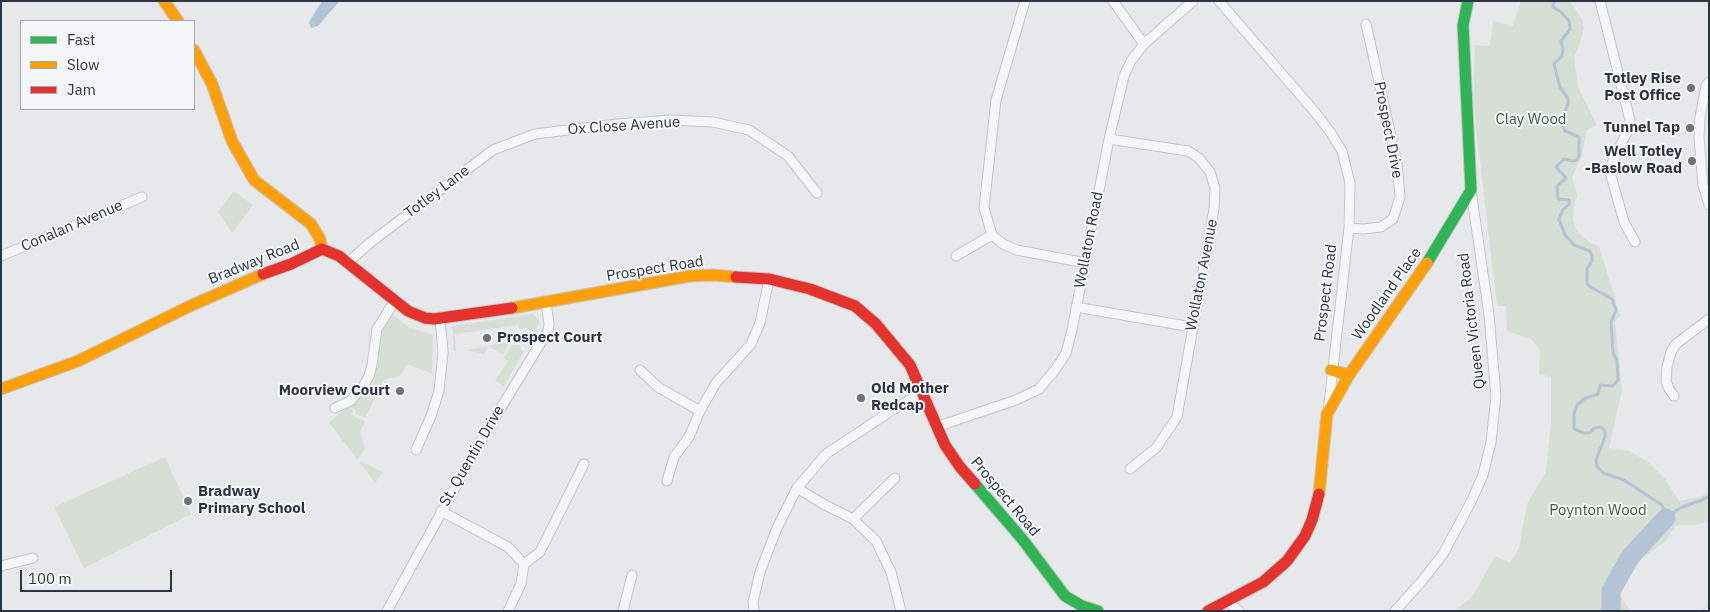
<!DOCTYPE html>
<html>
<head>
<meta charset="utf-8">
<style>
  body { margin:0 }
  #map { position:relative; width:1710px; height:612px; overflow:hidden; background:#e6e8ea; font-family:"IBM Plex Sans",sans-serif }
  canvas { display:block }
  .frame { position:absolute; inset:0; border:2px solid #2b3445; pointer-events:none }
  .legend { position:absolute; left:20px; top:20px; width:175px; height:90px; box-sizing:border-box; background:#f4f6f9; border:1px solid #a4a8b1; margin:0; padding:6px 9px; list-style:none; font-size:15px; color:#2b3445 }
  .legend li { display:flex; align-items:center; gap:10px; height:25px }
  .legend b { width:25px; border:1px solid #a4a8b1 }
  .scale { position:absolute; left:20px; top:570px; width:152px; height:22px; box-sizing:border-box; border:2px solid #2b3445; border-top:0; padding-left:6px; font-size:15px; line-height:18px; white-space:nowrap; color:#2b3445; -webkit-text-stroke:4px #f4f6f9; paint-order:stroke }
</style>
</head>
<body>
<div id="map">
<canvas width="1710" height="612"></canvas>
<div class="frame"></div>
<ul class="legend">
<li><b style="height:6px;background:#30b455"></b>Fast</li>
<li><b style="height:6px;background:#ff9f0a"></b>Slow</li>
<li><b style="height:6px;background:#e5322d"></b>Jam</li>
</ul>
<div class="scale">100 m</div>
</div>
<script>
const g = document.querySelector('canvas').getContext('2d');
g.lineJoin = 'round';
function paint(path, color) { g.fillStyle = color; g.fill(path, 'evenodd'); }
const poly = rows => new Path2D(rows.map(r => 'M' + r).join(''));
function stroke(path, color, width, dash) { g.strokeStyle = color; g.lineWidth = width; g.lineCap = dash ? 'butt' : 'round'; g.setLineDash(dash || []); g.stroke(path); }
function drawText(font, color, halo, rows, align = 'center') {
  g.font = font + ' "IBM Plex Sans",sans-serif'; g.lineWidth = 4; g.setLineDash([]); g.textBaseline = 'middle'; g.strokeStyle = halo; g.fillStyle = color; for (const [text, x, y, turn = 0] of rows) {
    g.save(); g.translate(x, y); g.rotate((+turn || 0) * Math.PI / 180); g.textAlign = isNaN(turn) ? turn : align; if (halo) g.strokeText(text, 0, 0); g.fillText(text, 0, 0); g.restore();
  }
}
const green = poly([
  [1521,1,1570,1,1582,19,1584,28,1580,43,1574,57,1578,87,1597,125,1587,130,1581,158,1572,177,1577,195,1574,205,1573,220,1577,231,1584,238,1592,244,1599,246,1620,315,1615,322,1622,390,1609,448,1629,451,1648,462,1665,479,1679,501,1701,497,1709,491,1709,522,1693,525,1676,525,1669,534,1666,541,1642,558,1619,594,1630,611,1456,611,1461,605,1471,599,1495,556,1510,563,1519,548,1527,504,1546,472,1551,422,1551,377,1539,374,1540,350,1531,339,1507,331,1506,306,1497,306,1473,101,1475,45,1490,46,1493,21,1513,26],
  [234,191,253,205,232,233,218,212],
  [533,314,539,320,539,324,533,336,533,332,526,328,519,329,518,325,455,334,456,351,454,351,452,326],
  [393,315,409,327,433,335,432,374,407,364,401,375,384,380,365,418,355,413,356,410,348,406,372,384,376,358,382,334,386,321],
  [509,342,504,353,502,354,488,346,484,354,467,350],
  [512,345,520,345,521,350,524,351,504,386,495,381,508,361,504,358],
  [347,407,353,410,351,415,365,421,360,432,365,448,358,460,329,423],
  [165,457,191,514,84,568,54,507],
  [359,461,383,472,375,483]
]);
const water = poly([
  [322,1,341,1,338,3,318,26,311,28,309,22]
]);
const stream = poly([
  [1554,1,1553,7,1561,12,1569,21,1570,29,1561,41,1563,49,1562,56,1554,64,1560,87,1568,98,1568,103,1563,120,1563,127,1565,131,1579,137,1579,156,1577,160,1573,161,1564,159,1556,167,1566,178,1557,186,1558,199,1569,200,1569,204,1563,210,1559,219,1560,222,1565,235,1574,245,1590,251,1592,255,1592,261,1587,269,1587,283,1589,286,1612,299,1616,310,1611,322,1613,353,1617,360,1618,380,1613,386,1600,385,1598,394,1584,399,1577,405,1574,414,1574,429,1584,433,1590,433,1594,428,1601,427,1605,431,1605,437,1596,460,1597,466,1603,473,1624,480,1662,505,1666,518],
  [1666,518,1680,508,1709,497]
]);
const river = poly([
  [1611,611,1611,591,1630,557,1666,518]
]);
const street = poly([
  [1025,1,996,100,984,208,992,235,1003,244,1017,250,1086,263],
  [1113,1,1144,44],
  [1219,1,1314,111,1331,133,1342,151,1350,183,1349,228,1328,412],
  [1600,1,1630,120,1629,128,1613,161,1610,169,1611,176,1624,222,1635,242],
  [1709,82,1706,86,1700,117,1699,138,1703,185,1709,205],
  [1109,139,1188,151,1199,158,1210,172,1215,188,1214,209,1177,417,1156,448,1130,469],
  [1349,228,1363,229,1381,227,1393,219,1400,197,1397,163,1366,24],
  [1,256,142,197],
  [956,256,992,235],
  [347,263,371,242,493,150,535,134,617,124,671,120,713,122,749,130,788,156,817,193],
  [1076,307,1192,327],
  [640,370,658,387,700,411],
  [1674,396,1669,389,1666,381,1667,367,1671,352,1676,344,1709,319],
  [335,408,350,401,363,387,369,376,372,365,377,329,394,302],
  [936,427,1016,400,1039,389,1055,370,1066,353,1072,330,1109,139,1124,76,1131,61,1144,44,1193,1],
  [416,450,431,416,439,391,443,352,440,319],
  [667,481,674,457,689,437,700,411,716,383,751,344,760,323,769,279],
  [797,488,825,505,853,519,876,541,891,572,901,611],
  [441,511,508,547,524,564,521,584,508,611],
  [853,519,895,478],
  [524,564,540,552,584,464],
  [1,566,33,558],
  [1228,602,1239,611],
  [387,611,483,437,548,331,549,324,546,302],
  [623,611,632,575],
  [754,611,753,602,760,572,777,528,797,488,826,454,891,411,923,392],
  [1395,611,1422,581,1443,554,1471,502,1483,475,1491,442,1496,396,1489,315,1471,190]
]);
const fast = poly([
  [1427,263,1471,190,1463,25,1468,1],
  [975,484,1023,540,1065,596,1082,606,1098,611]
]);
const slow = poly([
  [164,1,178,21],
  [194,50,212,84,232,141,254,180,311,224,320,239,322,249],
  [512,308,690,276,713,275,736,277],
  [1331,370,1349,375],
  [1,389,78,361,190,306,263,274],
  [1319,494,1327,414,1349,375,1427,263]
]);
const jam = poly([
  [322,249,339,256,408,311,425,318,434,319,512,308],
  [263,274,291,264,322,249],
  [736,277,769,279,810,289,855,306,876,324,910,365,945,445,960,467,975,484],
  [1208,611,1263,582,1287,561,1305,536,1312,520,1319,494]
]);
const rail = poly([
  [1705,611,1709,608]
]);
const markers = [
  [1691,88,5,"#6c737f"],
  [1690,128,5,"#6c737f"],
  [1692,161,5,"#6c737f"],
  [487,338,5,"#6c737f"],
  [400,391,5,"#6c737f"],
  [861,398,5,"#6c737f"],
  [188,501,5,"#6c737f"]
];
const poiNames = [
  ["Totley Rise",1681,79],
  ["Post Office",1681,96],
  ["Tunnel Tap",1680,128],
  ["Well Totley",1682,152],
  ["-Baslow Road",1682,169],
  ["Prospect Court",497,338,"left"],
  ["Old Mother",871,389,"left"],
  ["Redcap",871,406,"left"],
  ["Moorview Court",390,391],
  ["Bradway",198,492,"left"],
  ["Primary School",198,509,"left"]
];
const parkNames = [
  ["Clay Wood",1531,120],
  ["Poynton Wood",1598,511]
];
const streetNames = [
  ["Ox Close Avenue",624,126,-4],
  ["Prospect Drive",1388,130,79],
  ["Totley Lane",437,192,-37],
  ["Conalan Avenue",72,226,-23],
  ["Wollaton Road",1089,240,-79],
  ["Bradway Road",254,262,-22],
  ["Prospect Road",655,269,-9],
  ["Wollaton Avenue",1202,275,-79],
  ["Prospect Road",1326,293,-83],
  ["Woodland Place",1387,294,-55],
  ["Queen Victoria Road",1472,321,-97],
  ["St. Quentin Drive",472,456,-60],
  ["Prospect Road",1005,497,50]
];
paint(green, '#d6ded6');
paint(water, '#b4c4d5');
stroke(stream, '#b4c4d5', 3);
stroke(river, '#b4c4d5', 19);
stroke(street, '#c4c6c8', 11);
stroke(fast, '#c4c6c8', 13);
stroke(slow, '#c4c6c8', 13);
stroke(jam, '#c4c6c8', 13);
stroke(street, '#f5f6f7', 9);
stroke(fast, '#30b455', 11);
stroke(slow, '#ff9f0a', 11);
stroke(jam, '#e5322d', 11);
stroke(rail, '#cecfd2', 5);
stroke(rail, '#f4f6f9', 3, [9]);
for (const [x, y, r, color] of markers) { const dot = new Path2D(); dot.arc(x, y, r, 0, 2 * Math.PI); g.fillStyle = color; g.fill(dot); stroke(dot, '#f4f6f9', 2); }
drawText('bold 15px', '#2b3445', '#f4f6f9', poiNames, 'right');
drawText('15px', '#3f6138', '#f4f6f9', parkNames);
drawText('15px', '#2b3445', '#f4f6f9', streetNames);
</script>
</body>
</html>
